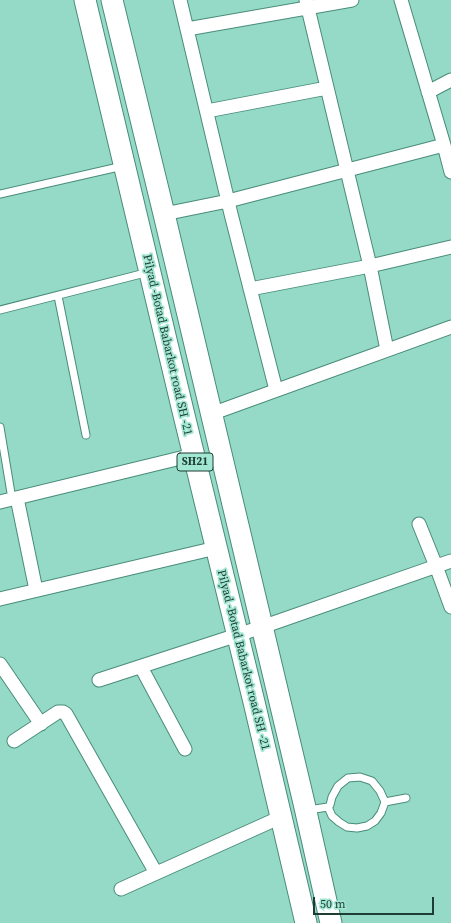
<!DOCTYPE html>
<html>
<head>
<meta charset="utf-8">
<style>
  body { margin:0 }
  #map { position:relative; width:451px; height:923px; overflow:hidden; background:#95dac6; font-family:"Source Serif 4",serif }
  canvas { display:block }
  .scale { position:absolute; left:313px; top:897px; width:121px; height:18px; box-sizing:border-box; border:2px solid #1f3c34; border-top:0; padding-left:5px; font-size:12px; line-height:14px; white-space:nowrap; color:#1f3c34; -webkit-text-stroke:3px #a2e7d2; paint-order:stroke }
</style>
</head>
<body>
<div id="map">
<canvas width="451" height="923"></canvas>
<div class="scale">50 m</div>
</div>
<script>
const g = document.querySelector('canvas').getContext('2d');
g.lineJoin = 'round';
const poly = rows => new Path2D(rows.map(r => 'M' + r).join(''));
function stroke(path, color, width, dash) { g.strokeStyle = color; g.lineWidth = width; g.lineCap = dash ? 'butt' : 'round'; g.setLineDash(dash || []); g.stroke(path); }
function drawText(font, color, halo, rows, align = 'center') {
  g.font = font + ' "Source Serif 4",serif'; g.lineWidth = 3.5; g.setLineDash([]); g.textBaseline = 'middle'; g.strokeStyle = halo; g.fillStyle = color; for (const [text, x, y, turn = 0] of rows) {
    g.save(); g.translate(x, y); g.rotate((+turn || 0) * Math.PI / 180); g.textAlign = isNaN(turn) ? turn : align; if (halo) g.strokeText(text, 0, 0); g.fillText(text, 0, 0); g.restore();
  }
}
const lane = poly([
  [0,194,123,166],
  [58,296,86,435],
  [0,310,149,272],
  [0,427,12,499],
  [328,807,332,816,339,822,347,827,357,828,367,826,375,821,381,813,385,802,406,798],
  [308,810,328,807,330,805,332,797,338,786,348,778,360,777,372,781,380,791,385,802]
]);
const street = poly([
  [180,0,231,214,276,390],
  [306,0,370,266,387,350],
  [401,0,444,145,451,172],
  [187,29,352,0],
  [428,92,451,80],
  [207,111,327,88],
  [164,214,228,201,444,145],
  [250,289,370,266,451,247],
  [211,414,451,327],
  [17,498,36,590],
  [0,502,193,455],
  [419,524,436,566,451,607],
  [0,599,216,548],
  [0,664,41,724],
  [141,667,185,749],
  [99,680,262,627,451,561],
  [14,741,58,712,63,712,66,714,156,873],
  [121,889,281,817]
]);
const primary = poly([
  [85,0,183,411,254,702,306,923],
  [112,0,164,214,304,803,331,923]
]);
const shields = [
  [195,462,36]
];
const shieldNames = [
  ["SH21",195,462]
];
const streetNames = [
  ["Pilyad -Botad Babarkot road SH -21",167,345,77],
  ["Pilyad -Botad Babarkot road SH -21",243,660,76]
];
stroke(lane, '#498c7a', 9);
stroke(street, '#498c7a', 15);
stroke(primary, '#498c7a', 23);
stroke(lane, '#fff', 7);
stroke(street, '#fff', 13);
stroke(primary, '#fff', 21);
for (const [x, y, w] of shields) { const box = new Path2D(); box.roundRect(x - w / 2, y - 9, w, 18, 3); g.fillStyle = '#a2e7d2'; g.fill(box); stroke(box, '#1f3c34', 1); }
drawText('bold 11px', '#1f3c34', null, shieldNames);
drawText('12px', '#1f3c34', '#a2e7d2', streetNames);
</script>
</body>
</html>
